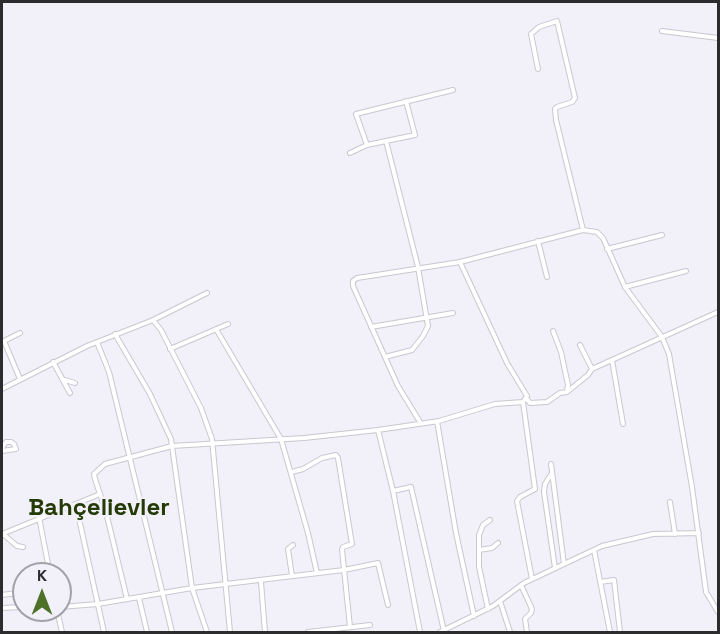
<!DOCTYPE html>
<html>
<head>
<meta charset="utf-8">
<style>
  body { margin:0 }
  #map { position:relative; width:720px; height:634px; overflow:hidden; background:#f2f0f8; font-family:"Space Grotesk",sans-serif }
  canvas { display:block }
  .frame { position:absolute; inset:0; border:3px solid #2c2b2e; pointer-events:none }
  .north { position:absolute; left:12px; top:562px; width:60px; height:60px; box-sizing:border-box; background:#f2f0f8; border:2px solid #a3a1a7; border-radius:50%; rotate:0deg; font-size:16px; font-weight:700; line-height:24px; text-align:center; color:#2c2b2e }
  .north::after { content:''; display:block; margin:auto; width:21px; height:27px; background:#4e7129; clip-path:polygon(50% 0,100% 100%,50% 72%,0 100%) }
</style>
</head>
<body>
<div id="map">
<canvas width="720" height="634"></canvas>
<div class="frame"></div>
<div class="north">K</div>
</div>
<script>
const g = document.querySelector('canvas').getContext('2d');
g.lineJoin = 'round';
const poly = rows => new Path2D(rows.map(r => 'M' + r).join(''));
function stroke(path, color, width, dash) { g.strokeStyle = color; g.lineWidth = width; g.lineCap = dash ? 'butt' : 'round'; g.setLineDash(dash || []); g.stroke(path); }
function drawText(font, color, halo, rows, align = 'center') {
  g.font = font + ' "Space Grotesk",sans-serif'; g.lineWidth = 4.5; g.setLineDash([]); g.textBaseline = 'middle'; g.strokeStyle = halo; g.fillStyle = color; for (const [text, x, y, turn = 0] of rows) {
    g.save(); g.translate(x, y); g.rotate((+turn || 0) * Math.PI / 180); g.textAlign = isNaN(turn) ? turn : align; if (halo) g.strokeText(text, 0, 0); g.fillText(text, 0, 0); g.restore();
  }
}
const minor = poly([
  [662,31,718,38],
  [538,69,531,34,539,27,557,21,575,98,572,102,557,107,555,109,556,120,583,230],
  [367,145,356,114,453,90],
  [350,153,367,145,386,141],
  [538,241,547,277],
  [607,249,662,235],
  [625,287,686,271],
  [153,320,207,293],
  [371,327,453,313],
  [216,329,281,439,308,533,317,573],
  [553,331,561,352,568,385,567,391],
  [115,334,150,394,171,439,192,588,207,632],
  [4,341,20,379],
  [2,342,20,333],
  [97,342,109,372,172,632],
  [580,345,592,369],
  [170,349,228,324],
  [385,357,412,350,423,336,428,326,418,267,386,141,415,135,406,101],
  [612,360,623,424],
  [53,362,70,393],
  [65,380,75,383],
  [2,389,87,346,153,320,161,330,201,408,212,439,230,632],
  [527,399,530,403,547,402,560,393,567,392,588,375,592,369,718,312],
  [523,402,535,489,520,497,517,501,532,579],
  [437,421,456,533,474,616],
  [420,422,398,386,353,286,353,281,357,278,460,262,583,230,597,232,603,238,625,287,662,337,669,354,692,487,706,592,718,612],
  [378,430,393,491,420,632],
  [2,448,6,442,11,442,14,444,16,449,2,451],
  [551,464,564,564],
  [292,472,303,469,322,458,336,455,338,458,352,544,343,547,342,550,350,627],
  [552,473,545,484,544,492,555,568],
  [393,491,411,487,444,631],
  [36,502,50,574],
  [670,502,675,534],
  [76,505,104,632],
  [2,534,100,494],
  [3,534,17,546,23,547],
  [479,550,492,548,498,543],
  [594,550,610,632],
  [292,576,288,549,293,545],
  [261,582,265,632],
  [600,582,614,580,620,632],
  [521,585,532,609,531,613,525,619,527,632],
  [2,595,24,592],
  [139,598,147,632],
  [127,599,106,512,95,479,94,474,105,464,172,446,304,438,378,430,439,421,495,404,523,402,527,396,507,363,460,262],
  [500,601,510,632],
  [60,607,98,604,192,588,344,570,378,563,388,605],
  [2,608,24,607],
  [488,609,479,567,479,535,483,525,490,520],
  [57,610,62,632],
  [308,632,370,625],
  [440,632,493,606,524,583,602,546,653,534,699,533]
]);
const districtNames = [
  ["Bahçelievler",99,508]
];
stroke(minor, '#c9c7cf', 6);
stroke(minor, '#fff', 4);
drawText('bold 24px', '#243a07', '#f2f0f8', districtNames);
</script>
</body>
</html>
